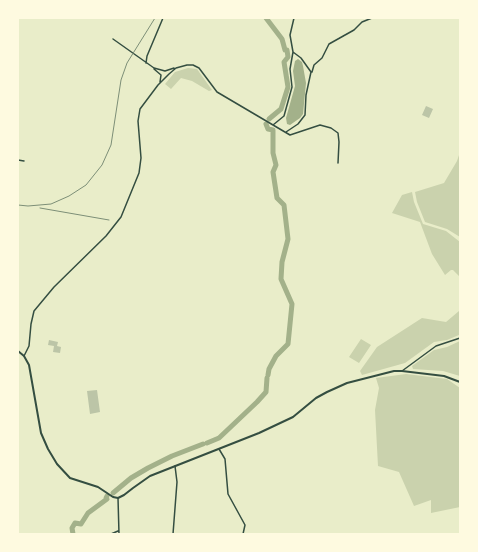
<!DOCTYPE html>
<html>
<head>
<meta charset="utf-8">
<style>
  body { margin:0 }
  #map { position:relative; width:478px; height:552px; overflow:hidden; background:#e9edc9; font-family:"Noto Serif",serif }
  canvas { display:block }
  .frame { position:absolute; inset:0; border:19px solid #fefae0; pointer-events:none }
</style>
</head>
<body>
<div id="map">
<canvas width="478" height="552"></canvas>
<div class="frame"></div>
</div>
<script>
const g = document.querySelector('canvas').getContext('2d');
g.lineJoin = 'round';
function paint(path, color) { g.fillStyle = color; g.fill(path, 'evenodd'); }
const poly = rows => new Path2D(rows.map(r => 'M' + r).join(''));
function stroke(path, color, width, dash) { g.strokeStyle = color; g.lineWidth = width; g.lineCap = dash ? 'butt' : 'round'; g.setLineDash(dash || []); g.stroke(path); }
const green = poly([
  [188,68,197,69,212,90,209,91,192,81,181,78,171,89,165,84,175,72],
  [460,152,460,237,447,229,425,222,417,202,415,192,444,183,457,161],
  [412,192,414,202,423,224,446,231,460,242,460,277,453,270,451,270,445,275,432,254,420,222,392,213,402,195],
  [459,311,459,335,447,340,434,342,405,363,362,375,360,371,377,347,422,318,446,322],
  [361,339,371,345,359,363,349,357],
  [460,341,460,376,443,371,413,369,412,366,434,350,447,347],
  [406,374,447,379,460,388,460,507,431,513,431,500,414,506,399,472,378,466,375,410,379,388,376,378]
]);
const water = poly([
  [298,59,302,62,303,66,306,83,303,114,300,118,290,125,287,124,286,118,295,86,293,71,295,61]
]);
const river = poly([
  [266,18,282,39,285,50,287,50,288,57,284,62,288,87,281,109,269,119],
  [266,124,268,129,273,130,273,153,276,165,273,172,277,198,284,205,288,239,282,262,281,279,292,304,288,344,276,356,269,369,268,375],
  [207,443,219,438,257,402,266,392,267,378],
  [113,493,131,478,148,468,172,456,203,444],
  [73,534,72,528,75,523,81,524,88,513,107,499,106,498,107,496]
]);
const building = poly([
  [426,106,433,109,429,118,422,115],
  [49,340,58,342,57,346,61,347,60,353,53,352,54,346,48,345],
  [97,390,100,412,90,414,87,391]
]);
const minor = poly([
  [113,39,154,68,165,71,174,68],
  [146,63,147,56,163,18],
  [154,69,161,75,160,82],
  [312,72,314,65,322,58,329,44,354,30,362,22,372,18],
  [273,125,284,116,292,87,290,69,293,52],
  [286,132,298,124,305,115,306,95,311,72,301,58,293,52,290,35,294,18],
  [18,160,24,161],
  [24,356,29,346,31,324,34,311,54,287,106,236,121,217,139,173,141,158,138,121,140,109,158,85,169,74,176,68,187,65,193,65,199,68,217,92,290,135,320,125,331,128,338,133,339,142,338,163],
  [402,371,436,346,460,338],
  [219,449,225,459,228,494,245,525,243,534],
  [118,498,119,534],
  [111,534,118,531],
  [173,534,177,482,175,466]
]);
const tertiary = poly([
  [18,351,24,356,29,365,41,433,48,449,57,464,70,478,98,487,113,497,118,498,124,495,133,488,150,476,259,433,293,417,316,398,327,392,347,383,394,371,402,371,444,376,460,382]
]);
const rail = poly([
  [18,205,28,206,51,204,69,196,86,185,102,165,111,145,121,80,127,63,155,18],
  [40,208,109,220]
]);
paint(green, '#cad2ad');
paint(water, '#a3b18a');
stroke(river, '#a3b18a', 5);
paint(building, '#bcc5a7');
stroke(minor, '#344e41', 1.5);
stroke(tertiary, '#344e41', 2);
stroke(rail, '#7c8e77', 1);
</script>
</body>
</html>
